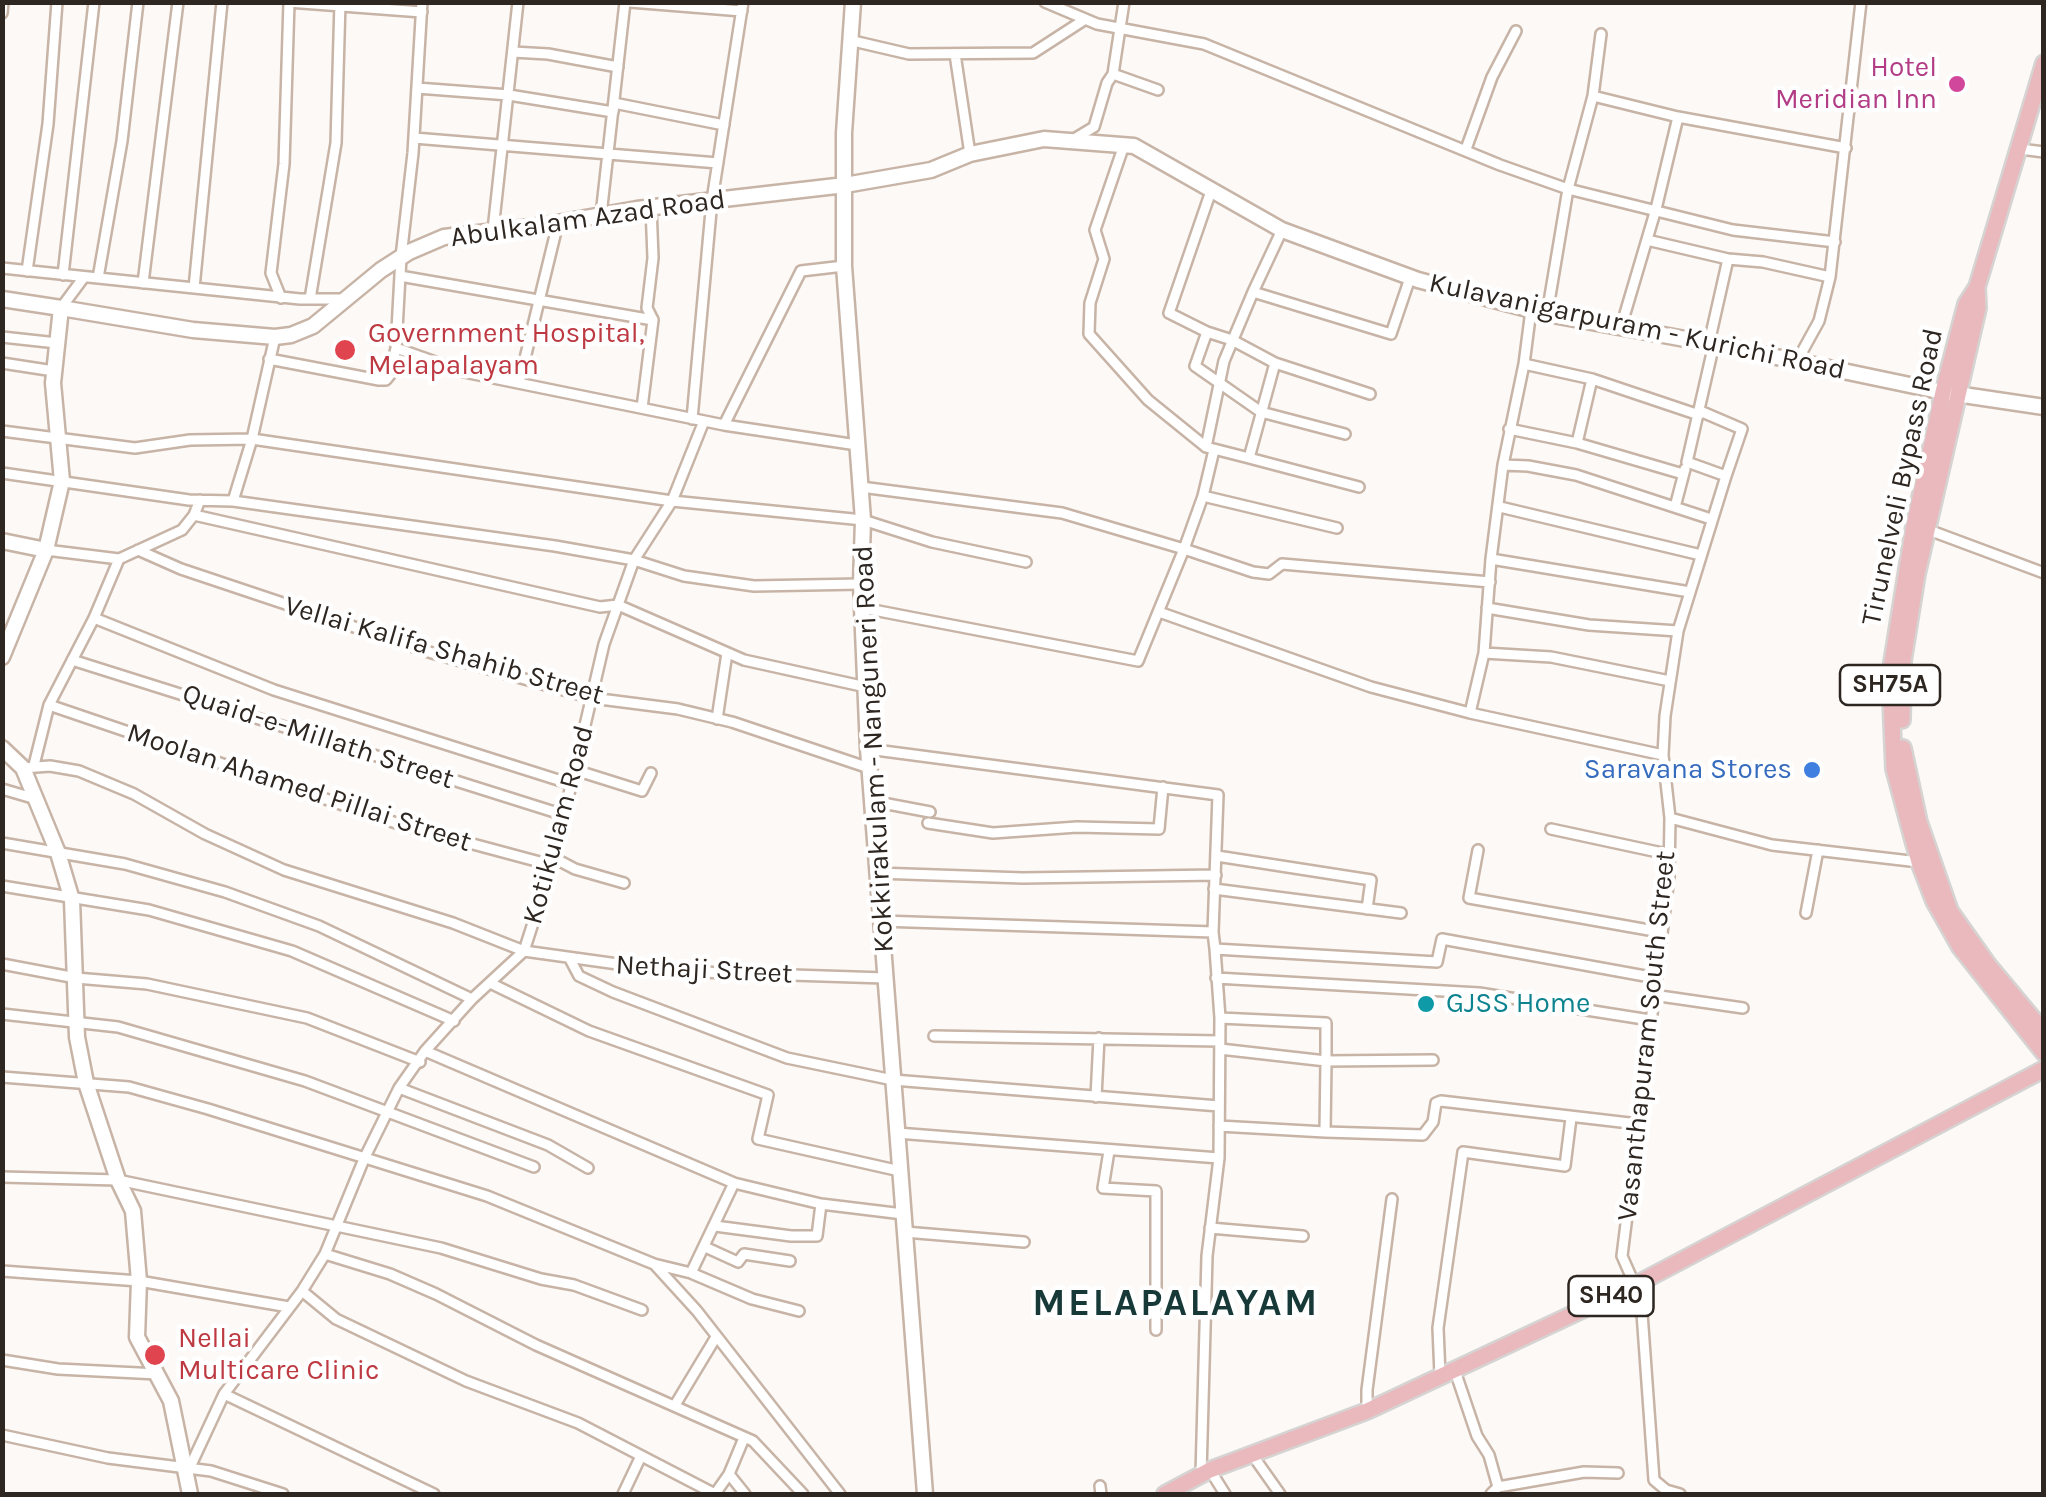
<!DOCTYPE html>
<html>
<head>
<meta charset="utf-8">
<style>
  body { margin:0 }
  #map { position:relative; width:2046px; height:1497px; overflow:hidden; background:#fdf9f6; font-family:Karla,sans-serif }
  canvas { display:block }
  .frame { position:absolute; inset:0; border:5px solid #2d2621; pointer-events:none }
</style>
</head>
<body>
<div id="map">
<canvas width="2046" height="1497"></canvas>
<div class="frame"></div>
</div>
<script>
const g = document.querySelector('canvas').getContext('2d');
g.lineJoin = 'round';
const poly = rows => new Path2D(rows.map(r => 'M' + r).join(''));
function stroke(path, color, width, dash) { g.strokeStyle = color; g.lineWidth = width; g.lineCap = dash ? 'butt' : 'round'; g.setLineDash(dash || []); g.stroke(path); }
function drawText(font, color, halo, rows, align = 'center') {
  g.font = font + ' Karla,sans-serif'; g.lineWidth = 9; g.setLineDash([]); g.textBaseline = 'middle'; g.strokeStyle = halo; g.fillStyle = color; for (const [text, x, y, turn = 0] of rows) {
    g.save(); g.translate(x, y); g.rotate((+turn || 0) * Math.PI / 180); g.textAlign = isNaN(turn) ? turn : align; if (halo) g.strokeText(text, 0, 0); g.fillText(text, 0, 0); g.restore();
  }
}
const street = poly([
  [288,2,422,12],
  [630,2,742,11],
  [1045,2,1097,24,1204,44,1500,165,1568,189,1593,96],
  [2,13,3,2],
  [1601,34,1593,96,1678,117],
  [849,40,909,54,1033,53,1084,20],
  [513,52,548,54,618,67],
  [955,54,970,154],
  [1113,74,1158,90],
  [417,88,509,95,613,112,614,103,724,125],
  [414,138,718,163],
  [1074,139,1094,127,1107,83,1113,74,1124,2],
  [1124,145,1095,230,1104,259,1090,303,1089,334,1148,400,1206,447],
  [1466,149,1492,77,1516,31],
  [2020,149,2044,152],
  [1211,191,1169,313,1207,332,1195,366,1261,412,1345,434],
  [651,207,653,258,647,308,653,320],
  [601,215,625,2],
  [493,230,518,2],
  [1647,240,1728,259],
  [2,268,300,299,343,299],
  [27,271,48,124,57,2],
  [63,275,94,2],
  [400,276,653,320,642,408],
  [98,278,122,141,138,2],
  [143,283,178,2],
  [194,288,222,2],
  [1253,292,1282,230],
  [281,298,271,273,284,164,289,2],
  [310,299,336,143,340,2],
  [61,308,84,277],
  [1531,310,1524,364,1592,379,1699,415],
  [1547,314,1568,189,1733,230,1835,242],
  [1621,327,1656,209,1678,117,1846,148],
  [1207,332,1232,340,1275,363],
  [2,337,57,343],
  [275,337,252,439,672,501,863,520,932,542,1026,562],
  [1709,343,1728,259,1763,262,1830,277],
  [396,348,464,372,724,425,857,445],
  [269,359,379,380,386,380,390,375,396,348,401,257,413,153,422,2],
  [1797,361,1819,321,1830,277,1861,2],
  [2,363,54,371],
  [1524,364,1503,465,1491,559,1484,653,1470,713,1663,755],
  [1592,379,1577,443,1683,474],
  [519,383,558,223],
  [1370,394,1275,363,1249,458,1206,447,1224,361,1253,292,1391,334,1410,278],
  [1700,411,1742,429,1726,476],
  [692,419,712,200,743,2],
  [724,425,801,271,844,266],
  [1509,429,1577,443],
  [2,431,135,448,190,440,252,439,233,501,189,500,2,473],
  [1214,450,1203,496,1337,528],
  [1249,458,1359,487],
  [1503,465,1528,466,1576,475,1711,519],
  [861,487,1062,513,1184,549,1203,496],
  [233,501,555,546,634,560,684,576,754,586,861,584],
  [1500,507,1701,555],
  [1675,507,1685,469],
  [194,515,600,607,618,605,744,660,866,687],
  [1926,529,2044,573],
  [46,550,119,559,182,530,194,515,200,500],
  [138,550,181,569,432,653,592,698,678,709,732,722,869,768],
  [1491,559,1690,592],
  [863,608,1138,661,1184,549,1253,572,1269,574,1282,564,1490,582],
  [1487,608,1589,625,1678,631],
  [1159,612,1371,687,1470,713],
  [94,618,274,690,571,784],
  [1484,653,1551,657,1670,681],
  [72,660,564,815],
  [49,705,402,825,551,865],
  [717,719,727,653],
  [868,749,1218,795,1213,932],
  [34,765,49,705,94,618,119,559],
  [23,768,50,766,79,771,134,794,205,834,284,870,453,923,524,951,668,971,885,978],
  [575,770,642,791,651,773],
  [2,789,36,799],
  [872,801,930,812],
  [1670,818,1772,845,1919,862],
  [928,823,993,833,1077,827,1159,829,1163,787],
  [1551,829,1667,854],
  [2,843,125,864,225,892,319,926,472,999],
  [1478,850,1469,898,1660,932],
  [1217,856,1371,880,1367,909],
  [554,858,575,869,624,883],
  [877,873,1023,878,1216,875],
  [2,886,149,910,292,951,454,1021],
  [1214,889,1401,913],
  [1806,913,1818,850],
  [881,921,1213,932,1215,949],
  [524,951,472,999,425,1051,399,1088,364,1159,325,1254,390,1274,436,1294,536,1345,753,1441,803,1494],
  [524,951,554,858,604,644,634,560,672,501,704,421],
  [570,959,579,976,613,992,787,1058,893,1080,1219,1106],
  [2,964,76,978,147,984,307,1018,420,1062],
  [1216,978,1479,993,1650,1020],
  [490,983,589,1031,768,1095,758,1139,900,1171],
  [1653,995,1743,1008],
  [2,1014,118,1027,305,1081,534,1167],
  [934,1036,1219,1041],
  [1220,1049,1326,1061,1433,1060],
  [425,1051,734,1183,821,1204,903,1214],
  [2,1077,129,1087,208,1109,487,1196,654,1264,691,1273,752,1299,799,1311],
  [399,1088,548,1145,588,1168],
  [1096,1097,1099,1038],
  [1219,1126,1325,1132,1326,1061,1326,1023,1220,1018],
  [1325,1132,1423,1135,1433,1122,1436,1103,1441,1101,1638,1124],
  [897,1133,1219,1158],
  [1109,1151,1103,1188,1156,1191,1156,1330],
  [2,1177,118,1180,441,1248,541,1279,574,1285,642,1310],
  [715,1226,791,1236,817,1236,821,1204],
  [1210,1228,1303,1236],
  [905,1232,1024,1242],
  [705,1247,738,1262,744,1254,790,1261],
  [325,1254,302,1291,336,1319,466,1381,578,1423,715,1494,729,1474,745,1494],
  [656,1266,697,1311,840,1494],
  [2,1271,139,1281,289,1307],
  [691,1273,734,1183],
  [2,1360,58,1369,158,1374],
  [1454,1368,1477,1436,1489,1455,1498,1487,1491,1494],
  [1440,1375,1438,1328,1463,1152,1565,1166,1571,1118],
  [224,1394,434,1494],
  [675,1405,716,1337],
  [1367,1411,1367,1390,1392,1199],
  [2,1435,108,1458,211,1471,283,1494],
  [1251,1453,1280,1494],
  [190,1467,224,1394,302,1291],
  [1210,1470,1225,1494],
  [729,1474,744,1438],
  [1201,1474,1207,1256,1219,1158,1220,1018,1215,949,1437,962,1442,939,1656,978],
  [1100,1486,1101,1494],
  [1498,1487,1584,1472,1618,1473],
  [623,1494,641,1456],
  [1680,1494,1666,1490,1654,1480,1641,1299,1622,1256,1669,877,1670,818,1663,755,1665,716,1678,631,1726,476,1687,462,1714,344]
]);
const secondary = poly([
  [853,2,844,133,844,266,863,520,861,584,868,749,925,1494],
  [2,299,61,308],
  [2,541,46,550],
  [2,657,46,550,62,481,53,383,61,308,193,330,275,337,291,335,313,326,381,270,409,252,444,237,539,226,637,209,845,185,931,170,970,154,1044,139,1134,146,1282,230,1418,280,1547,314,1724,346,1943,392,2044,407],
  [2,748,23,768,58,853,72,900,77,1037,86,1083,118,1180,133,1211,139,1281,137,1337,171,1401,190,1494]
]);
const primary = poly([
  [2044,63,1977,287,1966,304,1943,392,1914,526,1890,675,1894,769,1919,862,1934,901,1960,947,2044,1053],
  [1902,720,1903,661,1917,574,1978,308,1977,287],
  [1903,748,1919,822,1950,911,1989,966,2044,1032],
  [1165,1494,1210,1470,1367,1411,1635,1285,2044,1069]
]);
const markers = [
  [1957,84,10,"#d1479c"],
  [345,350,12,"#e0444e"],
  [1812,770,10,"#3f7fe0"],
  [1426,1004,10,"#0f9aa8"],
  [155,1355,12,"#e0444e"]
];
const shields = [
  [1890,685,100],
  [1611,1296,85]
];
const shieldNames = [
  ["SH75A",1890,685],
  ["SH40",1611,1296]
];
const hotelNames = [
  ["Hotel",1937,68],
  ["Meridian Inn",1937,100]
];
const streetNames = [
  ["Abulkalam Azad Road",588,219,-8],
  ["Kulavanigarpuram - Kurichi Road",1637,327,12],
  ["Tirunelveli Bypass Road",1903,477,-78],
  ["Vellai Kalifa Shahib Street",444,651,16],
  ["Quaid-e-Millath Street",318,737,18],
  ["Kokkirakulam - Nanguneri Road",874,749,-93],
  ["Moolan Ahamed Pillai Street",299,788,18],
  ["Kotikulam Road",559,825,-75],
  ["Nethaji Street",704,970,3],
  ["Vasanthapuram South Street",1647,1036,-84]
];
const healthNames = [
  ["Government Hospital,",368,334],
  ["Melapalayam",368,366],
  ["Nellai",178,1339],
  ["Multicare Clinic",178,1371]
];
const shopNames = [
  ["Saravana Stores",1792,770]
];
const cultureNames = [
  ["GJSS Home",1446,1004]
];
const districtNames = [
  ["MELAPALAYAM",1176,1304]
];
stroke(street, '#c7b4a6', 14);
stroke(secondary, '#c7b4a6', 19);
stroke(primary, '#d5d4d3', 20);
stroke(street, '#fff', 9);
stroke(secondary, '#fff', 14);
stroke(primary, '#eab9be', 15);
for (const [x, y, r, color] of markers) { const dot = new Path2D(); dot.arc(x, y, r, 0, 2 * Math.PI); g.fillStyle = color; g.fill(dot); stroke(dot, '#fff', 4); }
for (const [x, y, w] of shields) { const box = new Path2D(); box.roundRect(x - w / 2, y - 20, w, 40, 8); g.fillStyle = '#fff'; g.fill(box); stroke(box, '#2d2621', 2.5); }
drawText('bold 25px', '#2d2621', null, shieldNames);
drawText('28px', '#b23c85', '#fff', hotelNames, 'right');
drawText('28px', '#2d2621', '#fff', streetNames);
drawText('28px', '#be3a42', '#fff', healthNames, 'left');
drawText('28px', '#366cbe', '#fff', shopNames, 'right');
drawText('28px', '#0d838f', '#fff', cultureNames, 'left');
g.letterSpacing = '2.5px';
drawText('bold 38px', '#173a38', '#fff', districtNames);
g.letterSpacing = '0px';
</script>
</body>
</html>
